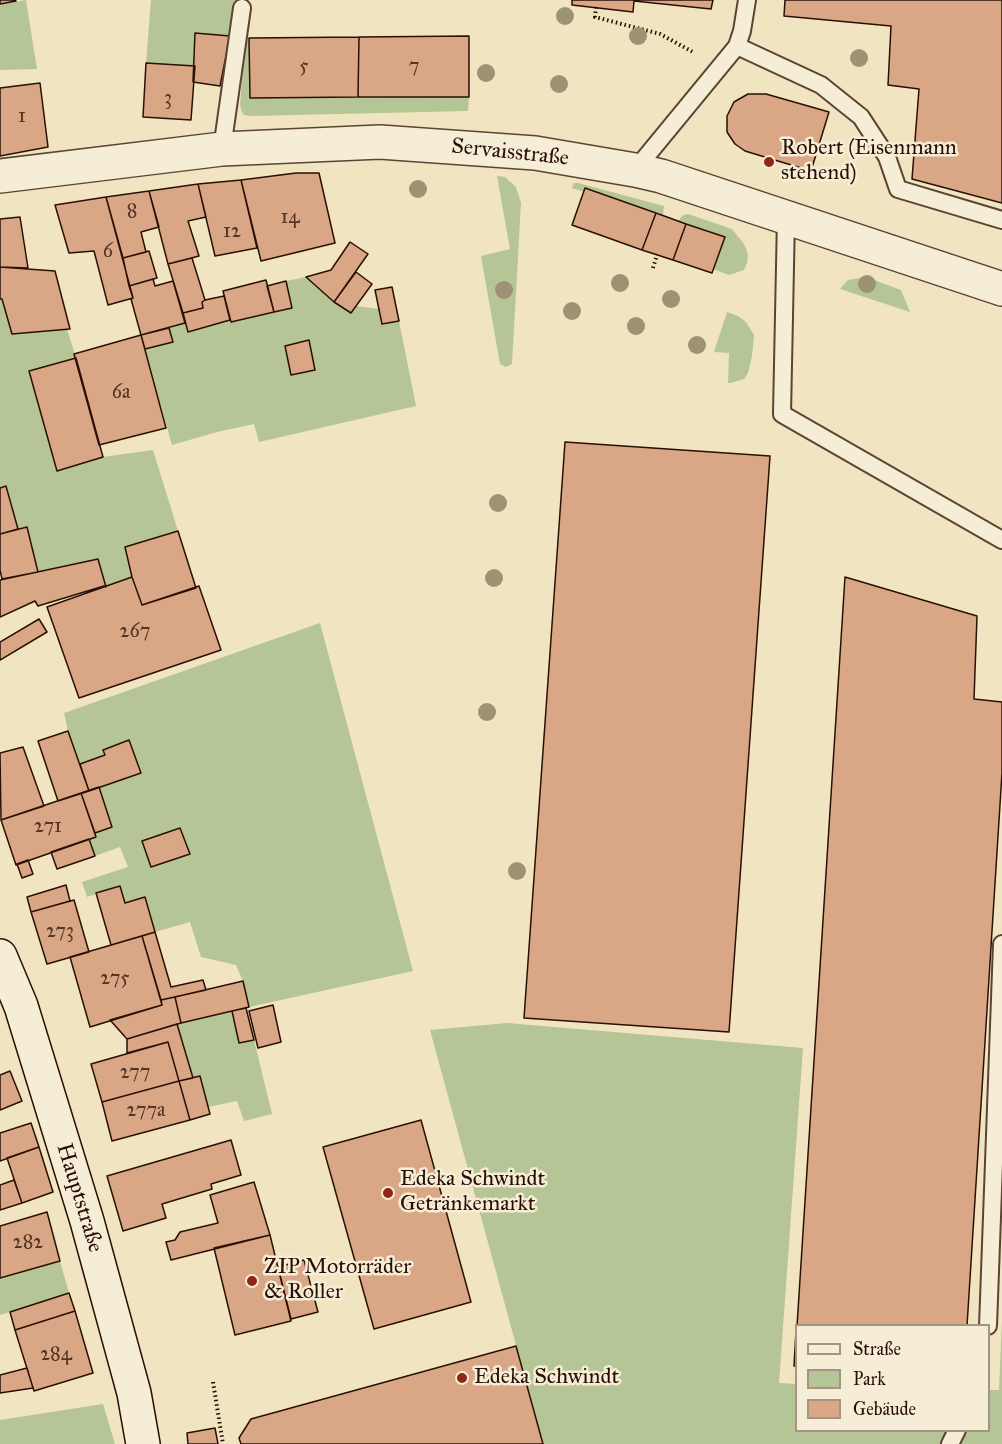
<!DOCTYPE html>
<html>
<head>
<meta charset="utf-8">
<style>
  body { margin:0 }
  #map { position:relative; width:1002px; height:1444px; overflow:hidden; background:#f1e4c1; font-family:"IM FELL Great Primer",serif }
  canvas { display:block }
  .legend { position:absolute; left:795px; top:1324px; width:195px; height:108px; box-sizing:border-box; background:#f6edd7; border:2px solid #a49483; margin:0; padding:8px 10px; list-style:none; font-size:18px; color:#290f04 }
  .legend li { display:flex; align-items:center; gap:12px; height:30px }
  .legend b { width:30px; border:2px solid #a49483 }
</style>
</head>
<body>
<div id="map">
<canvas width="1002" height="1444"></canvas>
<ul class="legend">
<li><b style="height:8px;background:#f6edd7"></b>Straße</li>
<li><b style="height:16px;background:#b6c596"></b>Park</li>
<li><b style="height:16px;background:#daa786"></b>Gebäude</li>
</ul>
</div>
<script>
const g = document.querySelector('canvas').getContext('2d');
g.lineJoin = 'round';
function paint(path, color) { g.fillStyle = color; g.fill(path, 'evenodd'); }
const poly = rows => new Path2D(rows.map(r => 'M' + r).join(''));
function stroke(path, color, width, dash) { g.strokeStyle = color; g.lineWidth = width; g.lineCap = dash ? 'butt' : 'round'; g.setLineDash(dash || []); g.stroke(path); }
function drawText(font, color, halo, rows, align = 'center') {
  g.font = font + ' "IM FELL Great Primer",serif'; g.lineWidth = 5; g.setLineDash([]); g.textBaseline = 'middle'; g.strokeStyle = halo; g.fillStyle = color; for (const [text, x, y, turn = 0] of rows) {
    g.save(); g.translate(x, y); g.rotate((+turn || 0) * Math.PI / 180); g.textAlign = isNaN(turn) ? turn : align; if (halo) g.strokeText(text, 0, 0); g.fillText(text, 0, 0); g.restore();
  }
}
const green = poly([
  [26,0,37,69,0,70,0,4],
  [151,0,237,0,230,36,195,66,146,63],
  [249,38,250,98,469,97,468,111,250,116,244,115,241,110,240,104,245,44],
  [497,176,505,177,516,187,521,203,512,364,506,367,500,364,481,256,510,249],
  [574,183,578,183,664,206,663,215,586,188,584,192,572,188],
  [688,214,732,229,744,244,748,254,747,263,744,270,729,275,713,269,724,237,678,221,683,215],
  [306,277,334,302,351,313,356,306,379,309,382,324,399,321,416,406,259,442,254,424,217,432,172,445,145,349,172,342,169,328,185,323,188,332,230,320,231,322,292,308,286,281],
  [866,277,901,290,910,312,840,289,848,280],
  [0,299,2,299,12,334,67,329,76,358,29,371,57,470,103,457,153,450,178,531,126,547,132,577,106,587,98,559,38,572,27,527,18,529,7,487,0,488],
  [727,312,738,316,746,322,754,335,752,356,748,373,744,379,731,383,728,383,729,353,714,352],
  [320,623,413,971,249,1007,243,981,236,965,201,957,190,922,155,932,144,897,125,903,119,886,87,897,82,882,128,867,120,847,95,856,89,839,96,837,95,833,112,827,99,787,129,741,103,749,105,755,80,764,68,731,64,713],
  [232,1011,239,1042,254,1040,272,1114,244,1121,237,1101,208,1107,200,1076,193,1078,177,1024],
  [507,1023,803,1048,779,1383,796,1384,796,1430,988,1430,989,1390,999,1390,1002,1320,1002,1444,543,1444,430,1030],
  [60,1261,69,1293,0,1315,0,1278],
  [103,1404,115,1444,0,1444,0,1420]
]);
const building = poly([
  [0,0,15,0,16,1,0,4,0,0],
  [572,0,713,0,711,9,634,1,633,12,572,5,572,0],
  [785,0,1002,0,1002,203,912,179,919,89,888,85,891,26,784,16,785,0],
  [195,33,230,36,220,86,193,82,195,33],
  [469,36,469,97,358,97,359,37,469,36],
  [359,37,358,97,250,98,249,38,359,37],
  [146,63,195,66,191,120,143,117,146,63],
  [40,83,48,147,0,156,0,88,40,83],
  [748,94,766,94,829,112,811,171,745,151,735,144,727,132,727,116,734,102,748,94],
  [296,173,319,173,335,243,261,261,241,180,296,173],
  [241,180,257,248,215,256,198,184,241,180],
  [198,184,206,217,188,221,199,256,168,264,149,191,198,184],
  [585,188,656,213,642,250,572,225,585,188],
  [149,191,159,227,141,232,146,252,123,258,106,197,149,191],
  [106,197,133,298,108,305,94,251,69,253,55,205,106,197],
  [656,213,686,224,673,260,642,250,656,213],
  [20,217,28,268,0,267,0,219,20,217],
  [686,224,725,237,712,273,673,260,686,224],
  [350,242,368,254,334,302,306,277,331,270,350,242],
  [149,251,157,278,129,286,123,258,149,251],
  [192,258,205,300,202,302,203,308,183,313,168,264,192,258],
  [0,267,55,271,70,329,12,334,2,299,0,299,0,267],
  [356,272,372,284,351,313,334,302,356,272],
  [153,279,155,286,173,281,185,323,141,335,131,299,133,298,129,286,153,279],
  [266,280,274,312,231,322,223,291,266,280],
  [286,281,292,308,274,312,267,286,286,281],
  [392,287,399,321,382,324,375,290,392,287],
  [224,296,230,320,188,332,183,313,203,308,202,302,205,300,224,296],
  [169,328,173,342,145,349,141,335,169,328],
  [141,335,166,428,99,445,74,354,141,335],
  [309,340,315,370,291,375,285,346,309,340],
  [76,358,103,457,57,471,29,371,76,358],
  [565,442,770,456,729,1032,524,1018,565,442],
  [6,486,18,529,0,534,0,488,6,486],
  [27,527,38,572,2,579,0,570,0,534,27,527],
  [178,531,196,588,142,605,132,577,125,547,178,531],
  [98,559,106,587,104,586,38,606,35,601,0,617,0,580,98,559],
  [132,577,142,605,199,586,221,650,79,698,47,607,132,577],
  [845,577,977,616,974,699,1002,702,1002,773,967,1326,797,1326,845,577],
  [39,619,47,632,0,660,0,642,39,619],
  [68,731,89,791,58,801,38,741,68,731],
  [129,740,141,773,89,791,80,764,105,755,103,750,129,740],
  [23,747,44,806,1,820,0,753,23,747],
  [99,787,112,827,95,833,81,793,99,787],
  [81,793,96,837,16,865,1,820,81,793],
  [180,828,190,854,151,867,142,841,180,828],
  [89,839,95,856,57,869,51,852,89,839],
  [28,860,33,874,22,878,17,864,28,860],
  [66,885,70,901,31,912,27,897,66,885],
  [120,886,125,903,145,897,155,932,111,945,96,893,120,886],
  [74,900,89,952,47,964,31,912,74,900],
  [155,932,171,987,203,980,206,990,161,1000,142,936,155,932],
  [142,936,162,1005,90,1027,70,957,142,936],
  [243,981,249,1007,181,1023,175,997,243,981],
  [175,997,181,1023,127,1039,110,1020,162,1005,161,1000,175,997],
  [273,1005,281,1042,258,1048,249,1011,273,1005],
  [246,1008,254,1040,239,1043,232,1011,246,1008],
  [177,1024,193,1078,179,1081,168,1042,127,1053,127,1039,177,1024],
  [168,1042,179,1081,102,1102,91,1064,168,1042],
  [10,1071,22,1101,0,1110,0,1075,10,1071],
  [200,1076,210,1114,190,1120,179,1081,200,1076],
  [179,1081,190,1120,112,1141,102,1102,179,1081],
  [421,1120,471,1302,374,1329,323,1147,421,1120],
  [31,1123,39,1147,0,1161,0,1133,31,1123],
  [231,1140,241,1175,211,1184,212,1189,162,1204,166,1218,123,1231,107,1176,231,1140],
  [39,1147,53,1192,22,1203,7,1158,39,1147],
  [14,1180,22,1203,0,1210,0,1185,14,1180],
  [254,1182,270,1235,171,1260,166,1242,175,1240,180,1232,218,1223,210,1195,254,1182],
  [47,1212,60,1261,0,1278,0,1226,47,1212],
  [270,1235,291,1321,235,1335,214,1248,270,1235],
  [304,1260,318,1312,291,1319,278,1267,304,1260],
  [69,1293,75,1311,15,1330,10,1312,69,1293],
  [75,1311,93,1373,34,1391,15,1330,75,1311],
  [796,1331,796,1366,794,1366,796,1331],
  [516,1346,543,1444,241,1444,239,1438,251,1419,516,1346],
  [27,1368,33,1388,0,1393,0,1375,27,1368],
  [215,1428,218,1444,188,1444,187,1433,215,1428]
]);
const path = poly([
  [596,7,595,17,660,34,693,52],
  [653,268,657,255],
  [213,1382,223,1444]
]);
const lane = poly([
  [737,46,821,85,861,117,887,157,898,189,1002,220],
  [222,149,242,8],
  [635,170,737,46,742,31,747,0],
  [786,217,782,414,1002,540],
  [988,1326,1002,944],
  [950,1444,957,1430]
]);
const street = poly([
  [0,176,222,149,380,142,535,153,635,170,661,176,1002,289]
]);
const secondary = poly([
  [0,956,21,1006,87,1221,134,1393,143,1444]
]);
const trees = [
  [565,16],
  [638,36],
  [859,58],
  [486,73],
  [559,84],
  [418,189],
  [620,283],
  [867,284],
  [504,290],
  [671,299],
  [572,311],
  [636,326],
  [697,345],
  [498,503],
  [494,578],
  [487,712],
  [517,871]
];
const markers = [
  [769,162,6,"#8f2418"],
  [388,1193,6,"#8f2418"],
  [252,1281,6,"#8f2418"],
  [462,1378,6,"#8f2418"]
];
const numberNames = [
  ["5",304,67],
  ["7",414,67],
  ["3",168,99],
  ["1",22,117],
  ["8",132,212],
  ["14",290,218],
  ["12",232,232],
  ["6",108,252],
  ["6a",121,393],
  ["267",135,632],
  ["271",48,827],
  ["273",60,932],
  ["275",115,979],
  ["277",135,1073],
  ["277a",146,1111],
  ["282",28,1243],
  ["284",56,1355]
];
const poiNames = [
  ["Robert (Eisenmann",781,149],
  ["stehend)",781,174],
  ["Edeka Schwindt",400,1180],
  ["Getränkemarkt",400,1205],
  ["ZIP Motorräder",264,1268],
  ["& Roller",264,1293],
  ["Edeka Schwindt",474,1378]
];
const streetNames = [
  ["Servaisstraße",510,153,6],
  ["Hauptstraße",79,1198,73]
];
paint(green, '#b6c596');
paint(building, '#daa786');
stroke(building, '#290f04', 1.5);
stroke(lane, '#5b4433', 20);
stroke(street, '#5b4433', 36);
stroke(secondary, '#290f04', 36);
stroke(path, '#290f04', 4, [1.5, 3]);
stroke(lane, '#f6edd7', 16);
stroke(street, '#f6edd7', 33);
stroke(secondary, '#f6edd7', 33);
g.fillStyle = '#9e9275';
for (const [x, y] of trees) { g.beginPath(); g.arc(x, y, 9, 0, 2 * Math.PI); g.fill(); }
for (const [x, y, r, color] of markers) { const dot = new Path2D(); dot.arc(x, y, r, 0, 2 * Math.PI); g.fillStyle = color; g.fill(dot); stroke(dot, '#f6edd7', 2); }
drawText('20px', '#553524', null, numberNames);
drawText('22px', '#290f04', '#f6edd7', poiNames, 'left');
drawText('22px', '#290f04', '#f6edd7', streetNames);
</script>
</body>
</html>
